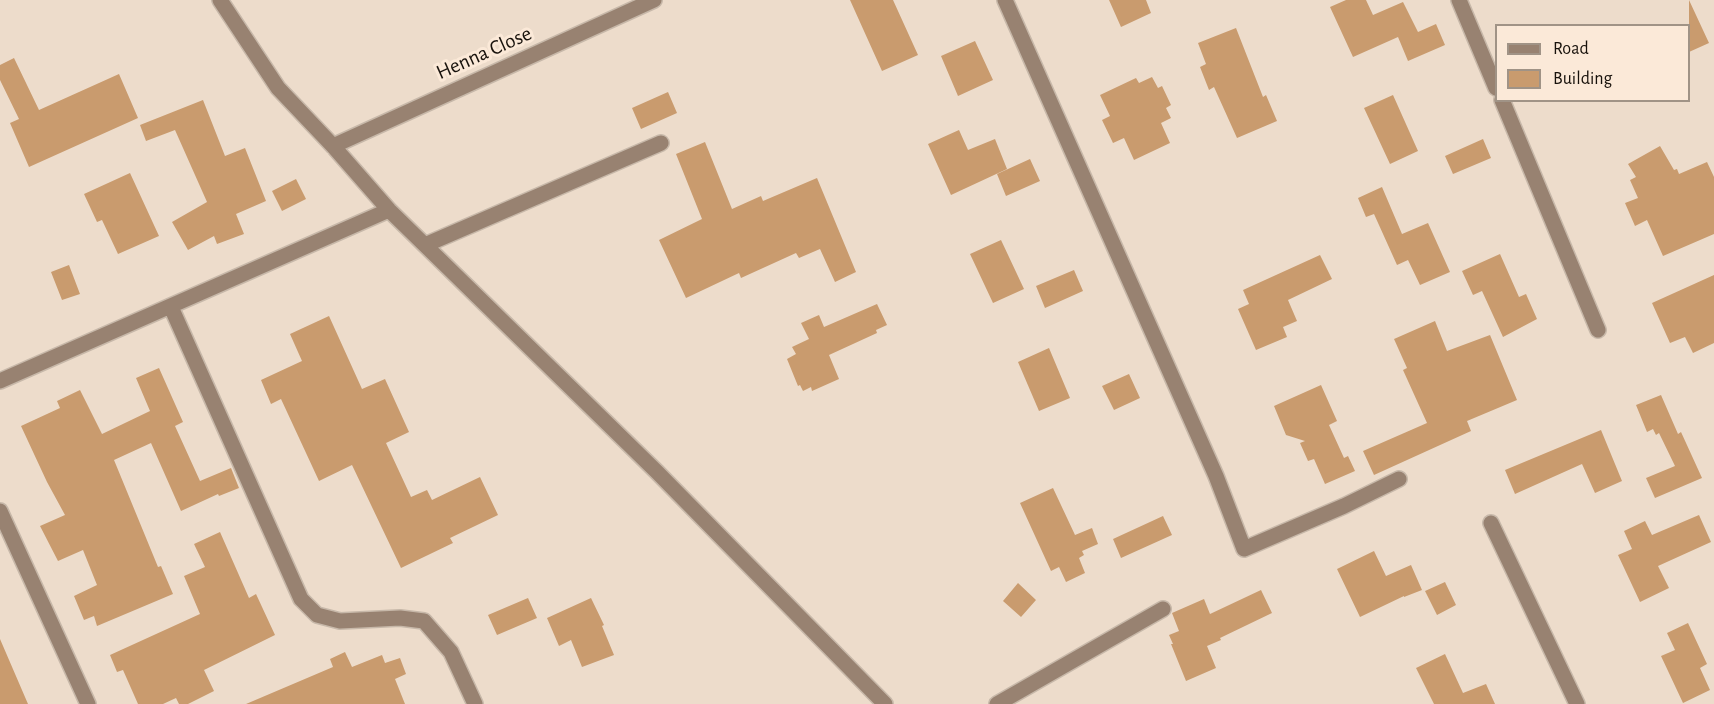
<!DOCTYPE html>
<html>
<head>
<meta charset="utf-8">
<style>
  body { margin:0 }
  #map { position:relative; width:1714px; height:704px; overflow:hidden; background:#eddccb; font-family:"Alegreya Sans",sans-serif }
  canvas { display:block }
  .legend { position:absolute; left:1495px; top:24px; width:195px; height:78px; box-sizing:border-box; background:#fbe9d8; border:2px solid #a09386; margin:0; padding:8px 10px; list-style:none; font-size:18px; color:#18120c }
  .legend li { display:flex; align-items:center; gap:12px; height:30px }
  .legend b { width:30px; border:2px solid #a09386 }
</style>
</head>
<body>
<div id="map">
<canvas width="1714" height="704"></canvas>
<ul class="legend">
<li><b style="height:8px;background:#988271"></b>Road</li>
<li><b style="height:16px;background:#c99b6e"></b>Building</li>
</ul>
</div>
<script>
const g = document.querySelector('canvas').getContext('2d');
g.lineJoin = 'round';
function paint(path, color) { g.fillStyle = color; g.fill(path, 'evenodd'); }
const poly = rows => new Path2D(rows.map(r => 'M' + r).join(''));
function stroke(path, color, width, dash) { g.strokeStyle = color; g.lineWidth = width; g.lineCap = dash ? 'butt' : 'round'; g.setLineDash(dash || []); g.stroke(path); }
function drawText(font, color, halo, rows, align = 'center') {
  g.font = font + ' "Alegreya Sans",sans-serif'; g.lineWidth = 6; g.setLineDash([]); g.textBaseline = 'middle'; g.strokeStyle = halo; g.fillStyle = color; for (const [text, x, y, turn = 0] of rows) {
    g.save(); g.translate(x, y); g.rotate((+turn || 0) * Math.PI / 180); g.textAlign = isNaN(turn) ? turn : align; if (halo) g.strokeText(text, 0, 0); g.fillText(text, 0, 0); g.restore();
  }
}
const building = poly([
  [850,0,893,0,918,55,882,71],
  [1109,0,1146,0,1151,13,1121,27],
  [1346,0,1366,0,1373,15,1403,2,1418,32,1436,24,1445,45,1408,61,1398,37,1353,57,1330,7],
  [1689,0,1709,43,1689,52],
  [1236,28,1263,97,1266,95,1277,121,1237,138,1214,87,1209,90,1200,67,1206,64,1198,43],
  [975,41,993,80,958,96,941,56],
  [14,58,39,110,119,74,138,118,29,167,10,123,19,119,0,80,0,65],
  [1152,77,1158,88,1162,86,1171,105,1166,108,1171,118,1161,123,1170,143,1134,160,1124,138,1113,143,1102,120,1110,116,1100,95,1136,78,1139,83],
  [668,92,677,113,641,129,632,108],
  [1393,95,1418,151,1390,164,1364,108],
  [203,100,225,156,245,148,266,201,236,214,244,234,217,244,214,236,188,250,172,222,207,202,175,130,146,141,140,125],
  [959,130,968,150,995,139,1007,169,951,195,928,144],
  [1483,139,1491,158,1453,174,1445,156],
  [705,142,732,209,761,196,763,201,817,178,856,272,835,282,820,249,799,258,796,253,741,278,739,273,686,298,659,240,702,219,676,154],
  [1660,146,1674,170,1677,169,1679,174,1707,162,1714,177,1714,234,1663,256,1647,220,1635,226,1625,203,1638,198,1630,180,1636,177,1628,164],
  [1030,159,1040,181,1006,196,997,174],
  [130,173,159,236,118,254,102,220,97,222,84,194],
  [296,179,306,199,282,211,272,191],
  [1382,187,1402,234,1428,223,1450,272,1420,285,1408,260,1397,265,1374,214,1366,217,1358,198],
  [1001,240,1024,289,993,303,970,254],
  [1500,254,1519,297,1526,294,1537,319,1503,337,1482,291,1473,295,1462,271],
  [1320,255,1332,279,1288,300,1297,321,1283,327,1287,337,1256,350,1238,309,1249,304,1243,290],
  [69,265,80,294,62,300,51,272],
  [1074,270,1083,291,1045,308,1036,286],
  [1714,275,1714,343,1693,353,1685,337,1670,343,1652,303],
  [877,304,887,325,876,330,877,333,829,355,839,379,812,391,811,387,803,391,800,385,798,386,787,359,796,354,792,347,809,339,801,323,819,315,824,327],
  [329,316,362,389,385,379,409,432,386,443,411,497,427,490,432,500,480,477,498,515,450,538,453,543,401,568,352,465,319,481,281,399,271,404,261,380,302,361,290,334],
  [1435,321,1447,351,1490,335,1517,400,1467,421,1471,431,1374,475,1363,451,1427,423,1403,370,1407,368,1394,339],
  [1049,348,1070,398,1039,411,1018,362],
  [159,368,183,422,175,426,200,481,231,468,239,488,219,496,218,494,181,511,151,443,114,460,158,567,161,566,173,594,97,626,94,616,84,620,74,596,97,585,83,550,58,561,40,526,65,515,47,482,21,426,60,408,57,401,80,390,102,434,150,411,136,378],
  [1129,374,1140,398,1114,410,1102,386],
  [1321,385,1337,421,1329,425,1344,458,1348,456,1355,471,1325,484,1314,459,1308,461,1300,443,1305,441,1286,435,1274,406],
  [1661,395,1678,434,1681,432,1702,478,1655,498,1646,478,1675,466,1659,433,1656,435,1653,429,1647,432,1636,405],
  [1601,430,1622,481,1595,493,1582,464,1515,494,1505,470],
  [1053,488,1075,535,1092,528,1098,544,1082,551,1084,555,1079,558,1085,573,1066,582,1059,567,1051,571,1020,503],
  [1699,515,1711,542,1658,566,1669,588,1640,602,1618,555,1632,549,1624,531,1645,521,1652,535],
  [1163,516,1172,535,1121,558,1113,539],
  [220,532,249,598,256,594,275,635,204,670,214,691,188,704,179,704,176,698,163,704,138,704,123,670,117,672,110,655,200,614,184,576,205,567,194,544],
  [1374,551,1386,576,1411,565,1422,590,1404,597,1404,596,1360,617,1337,569],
  [1445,582,1456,605,1437,615,1425,591],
  [1018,583,1036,600,1021,617,1003,601],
  [1261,590,1272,613,1220,638,1221,640,1207,646,1216,668,1186,681,1171,644,1173,644,1169,635,1179,631,1172,613,1204,599,1210,614],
  [528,598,537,618,497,635,488,615],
  [591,598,604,625,602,626,614,655,582,667,571,640,559,646,547,618],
  [1688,623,1707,664,1700,668,1710,690,1683,703,1661,656,1675,650,1667,633],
  [0,639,28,704,0,704],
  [345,652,352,667,382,655,385,663,400,658,406,674,395,679,405,704,246,704,333,667,330,659],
  [1445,654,1463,693,1486,684,1495,704,1434,704,1416,668]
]);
const minor = poly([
  [220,0,278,88,333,146,389,210,657,472,885,704],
  [1005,0,1216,476,1244,549,1344,506,1399,479],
  [1459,0,1496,88],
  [1502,100,1598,330],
  [333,146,654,0],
  [425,245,661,143],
  [171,307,301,599,317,615,340,621,400,618,424,621,451,652,475,704],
  [0,381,389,210],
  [0,511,88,704],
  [1491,523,1577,704],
  [997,704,1163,609]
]);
const streetNames = [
  ["Henna Close",484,53,-24]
];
paint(building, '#c99b6e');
stroke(minor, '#c7b8a9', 18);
stroke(minor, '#988271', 15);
drawText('21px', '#18120c', '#fbe9d8', streetNames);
</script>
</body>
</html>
